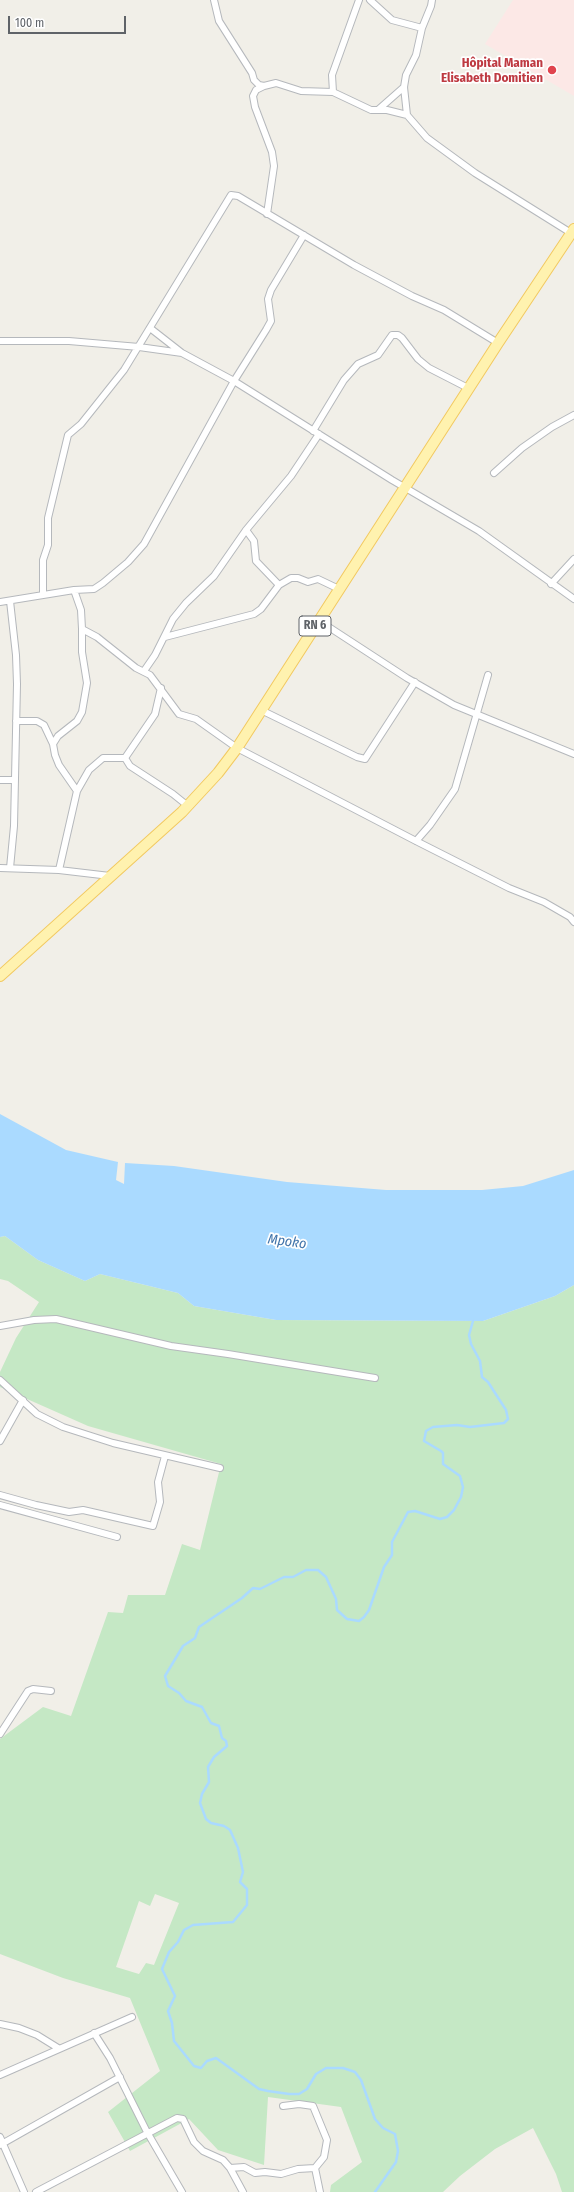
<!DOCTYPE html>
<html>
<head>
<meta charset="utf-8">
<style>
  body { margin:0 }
  #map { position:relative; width:574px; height:2192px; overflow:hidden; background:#f1efe8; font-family:"Fira Sans Condensed",sans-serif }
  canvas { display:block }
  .scale { position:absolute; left:8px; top:16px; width:118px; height:18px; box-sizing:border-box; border:2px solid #5f6368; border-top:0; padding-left:5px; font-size:12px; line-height:14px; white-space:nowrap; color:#5f6368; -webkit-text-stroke:3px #fff; paint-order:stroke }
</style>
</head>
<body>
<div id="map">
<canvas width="574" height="2192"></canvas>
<div class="scale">100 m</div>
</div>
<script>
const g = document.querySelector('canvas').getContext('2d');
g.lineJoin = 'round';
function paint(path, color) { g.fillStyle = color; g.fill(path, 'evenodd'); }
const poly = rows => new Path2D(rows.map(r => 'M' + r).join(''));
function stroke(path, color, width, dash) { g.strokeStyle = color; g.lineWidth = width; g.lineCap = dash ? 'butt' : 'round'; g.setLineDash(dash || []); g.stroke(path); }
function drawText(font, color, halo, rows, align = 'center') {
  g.font = font + ' "Fira Sans Condensed",sans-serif'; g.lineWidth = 3.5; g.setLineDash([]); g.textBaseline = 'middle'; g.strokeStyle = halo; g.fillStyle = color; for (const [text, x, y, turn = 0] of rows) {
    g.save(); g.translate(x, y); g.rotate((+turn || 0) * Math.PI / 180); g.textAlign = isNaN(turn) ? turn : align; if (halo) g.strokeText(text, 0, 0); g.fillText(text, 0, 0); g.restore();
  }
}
const medical = poly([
  [513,0,574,0,574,96,485,44]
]);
const green = poly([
  [5,1236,38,1260,85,1281,100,1274,178,1293,194,1306,276,1320,483,1321,555,1296,574,1285,574,2192,562,2192,556,2174,533,2128,495,2149,460,2176,443,2192,330,2192,331,2185,362,2162,341,2107,268,2097,264,2165,218,2150,189,2119,130,2151,108,2112,160,2071,130,1998,63,1978,0,1954,0,1739,43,1707,71,1716,108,1612,123,1613,128,1595,165,1595,182,1544,200,1550,221,1464,88,1426,0,1387,0,1372,16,1338,39,1302,8,1281,0,1279,0,1237],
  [155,1894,179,1903,154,1965,146,1963,139,1974,116,1967,139,1901,150,1906]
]);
const water = poly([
  [0,1114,66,1150,118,1162,116,1180,124,1184,125,1163,174,1166,287,1182,386,1190,482,1190,523,1186,574,1170,574,1285,555,1296,483,1321,276,1320,194,1306,178,1293,100,1274,85,1281,38,1260,5,1236,0,1237]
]);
const stream = poly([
  [375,2192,396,2162,398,2151,395,2134,383,2128,375,2119,361,2080,355,2072,343,2068,326,2068,316,2074,307,2089,299,2094,289,2094,268,2091,259,2089,216,2058,207,2061,201,2068,194,2066,174,2041,172,2023,168,2011,175,1996,162,1969,169,1952,178,1942,184,1930,193,1925,233,1922,247,1905,247,1889,240,1882,243,1872,238,1848,230,1830,224,1826,211,1823,206,1819,200,1803,202,1794,209,1782,208,1767,214,1757,227,1746,226,1741,222,1738,219,1726,211,1723,202,1707,186,1701,179,1693,168,1686,165,1676,183,1646,195,1638,199,1627,242,1598,253,1588,260,1589,284,1577,293,1577,306,1570,318,1570,326,1577,336,1599,337,1610,347,1619,359,1621,364,1617,369,1610,384,1567,392,1555,392,1542,408,1512,415,1511,440,1519,447,1517,454,1510,461,1497,463,1487,460,1476,443,1464,443,1453,441,1451,424,1441,426,1431,433,1427,457,1425,470,1427,504,1423,508,1419,506,1410,488,1382,482,1377,480,1361,471,1344,469,1335,473,1321]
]);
const street = poly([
  [214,0,219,21,252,73,254,80,259,85,264,86,276,83,301,91,333,92,371,110,387,110,407,115],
  [370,0,392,20,422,28],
  [432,0,431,6,422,28,416,55,406,75,404,87,407,115,427,138,475,173,571,233],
  [264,86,256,90,253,96,255,107,272,152,274,166,267,214],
  [333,92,332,75,359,0],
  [379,109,404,87],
  [150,328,182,353,234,381,392,480,479,531,574,599],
  [0,341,69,341,139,347,182,353],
  [313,431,344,380,358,364,378,355,392,335,398,335,402,338,418,359,429,368,468,388],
  [494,473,522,448,552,427,574,415],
  [246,530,254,541,256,561,279,585],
  [551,584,574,559],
  [74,590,94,589,103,583,128,562,144,544,234,381,266,330,271,321,268,299,271,290,304,235],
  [43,594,43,560,48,545,48,518,68,435,81,424,124,370,231,195,238,196,354,265,412,296,444,310,498,343],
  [10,601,16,655,17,684,14,826,10,868],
  [0,602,74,590,81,610,82,629,97,637,136,668,150,675,179,714,196,719,237,748,416,841,509,888,544,902,570,917,574,922],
  [318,620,407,678,454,705,574,754],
  [165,637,254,614,261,609,279,585,291,578,298,578,308,582,318,579,339,589],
  [144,671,155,655,173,619,186,603,214,576,246,530,291,476,319,434],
  [261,710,357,757,365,759,415,682],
  [16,721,37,721,44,725,53,744],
  [125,758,130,766,173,794,188,806],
  [0,780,14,780],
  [77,791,89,770,103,758,125,758,155,714,161,688],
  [416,841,430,825,455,789,488,675],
  [0,868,59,870,110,876],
  [59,870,77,791,59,765,55,755,53,744,58,736,77,721,82,712,87,683,82,652,82,629],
  [0,1326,34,1320,56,1319,171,1346,228,1354,375,1378],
  [0,1380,37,1414,63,1427,113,1443,220,1468],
  [0,1441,23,1400],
  [0,1495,36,1505,69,1512,83,1510,153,1526,160,1502,158,1482,165,1456],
  [0,1505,117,1537],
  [0,1734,28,1691,33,1689,51,1691],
  [0,2024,19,2028,37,2035,58,2048],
  [94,2033,110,2058,147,2132,182,2192],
  [0,2075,132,2017],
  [0,2137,24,2192],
  [0,2145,120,2077],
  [230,2168,243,2192],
  [315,2168,320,2192],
  [36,2192,177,2118,183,2119,194,2142,203,2151,223,2160,230,2168,244,2167,255,2173,265,2172,281,2174,298,2169,315,2168,324,2157,327,2140,313,2106,299,2104,283,2106]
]);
const primary = poly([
  [0,976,182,812,218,773,237,748,498,343,574,229]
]);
const markers = [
  [552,70,5,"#e0444e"]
];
const shields = [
  [315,626,32]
];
const shieldNames = [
  ["RN 6",315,626]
];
const healthNames = [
  ["Hôpital Maman",543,63],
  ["Elisabeth Domitien",543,78]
];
const waterNames = [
  ["Mpoko",287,1242,8]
];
paint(medical, '#fce8e6');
paint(green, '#c5e8c5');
paint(water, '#aadaff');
stroke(stream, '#aadaff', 2.5);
stroke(street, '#b5b8bc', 8);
stroke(primary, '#f2c960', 12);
stroke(street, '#fff', 6);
stroke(primary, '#fff2af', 10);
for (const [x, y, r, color] of markers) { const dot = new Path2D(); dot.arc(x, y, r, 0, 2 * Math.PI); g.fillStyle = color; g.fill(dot); stroke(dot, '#fff', 1.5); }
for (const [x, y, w] of shields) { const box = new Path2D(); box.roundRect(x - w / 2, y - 10, w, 20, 3); g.fillStyle = '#fff'; g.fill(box); stroke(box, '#5f6368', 1); }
drawText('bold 12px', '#5f6368', null, shieldNames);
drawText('bold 13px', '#be3a42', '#fff', healthNames, 'right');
drawText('italic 14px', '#4174aa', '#fff', waterNames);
</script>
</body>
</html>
